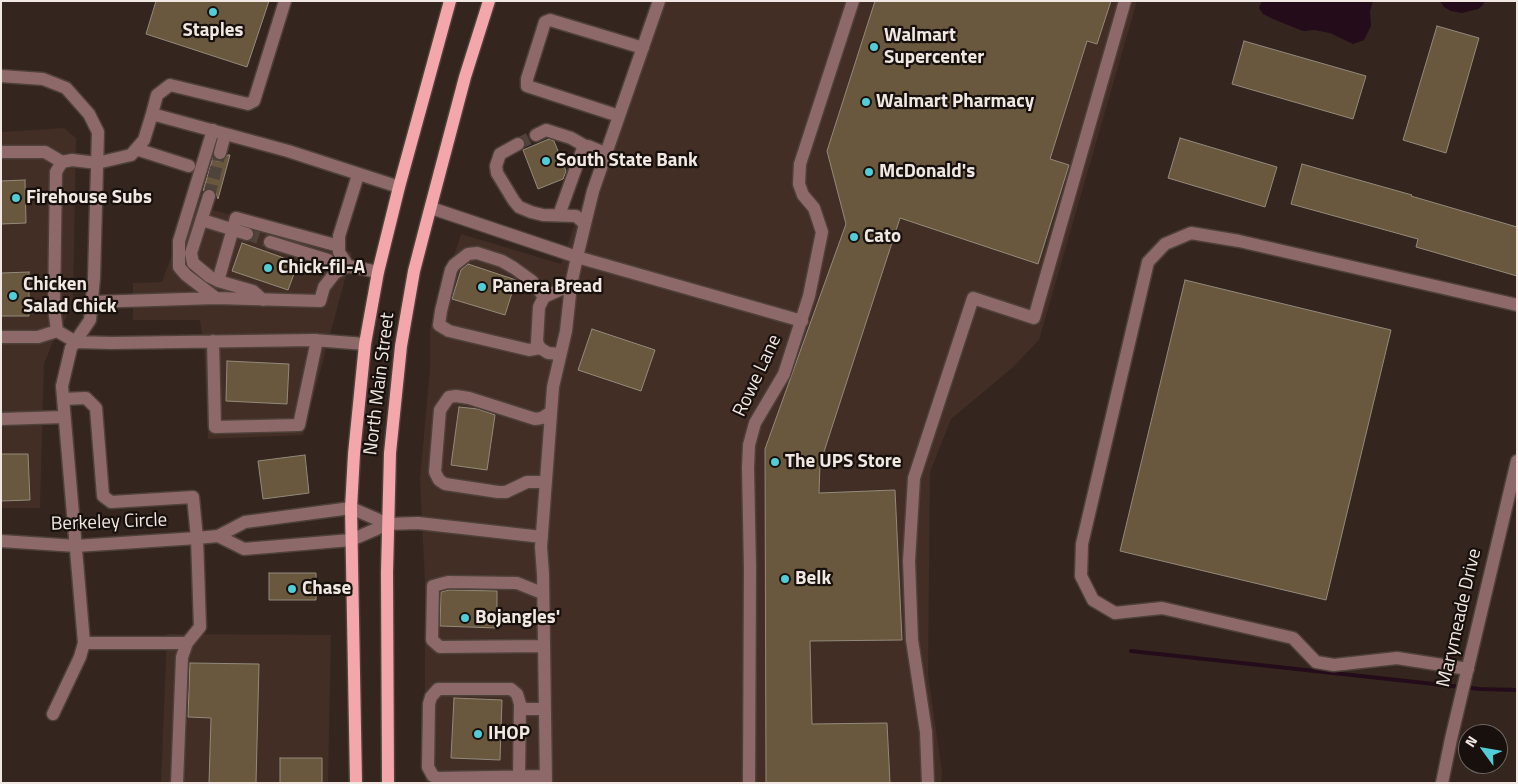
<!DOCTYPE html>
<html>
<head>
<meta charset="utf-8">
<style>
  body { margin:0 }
  #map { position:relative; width:1518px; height:784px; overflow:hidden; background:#34261f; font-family:"Titillium Web",sans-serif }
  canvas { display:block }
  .frame { position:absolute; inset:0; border:2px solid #f1e8e3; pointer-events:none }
  .north { position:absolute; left:1458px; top:724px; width:50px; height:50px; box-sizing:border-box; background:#17100d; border:1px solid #6e6663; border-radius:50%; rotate:302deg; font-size:14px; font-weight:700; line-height:20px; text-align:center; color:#f1e8e3 }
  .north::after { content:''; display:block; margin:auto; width:18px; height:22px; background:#52ccd6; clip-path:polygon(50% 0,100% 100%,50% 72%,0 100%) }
</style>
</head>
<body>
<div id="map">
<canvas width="1518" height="784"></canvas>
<div class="frame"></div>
<div class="north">N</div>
</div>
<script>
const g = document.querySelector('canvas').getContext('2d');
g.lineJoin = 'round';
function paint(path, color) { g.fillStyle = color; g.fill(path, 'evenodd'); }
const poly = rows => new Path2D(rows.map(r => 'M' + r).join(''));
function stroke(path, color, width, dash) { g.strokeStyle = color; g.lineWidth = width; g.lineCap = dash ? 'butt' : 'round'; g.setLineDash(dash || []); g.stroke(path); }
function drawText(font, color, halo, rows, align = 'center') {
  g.font = font + ' "Titillium Web",sans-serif'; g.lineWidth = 4.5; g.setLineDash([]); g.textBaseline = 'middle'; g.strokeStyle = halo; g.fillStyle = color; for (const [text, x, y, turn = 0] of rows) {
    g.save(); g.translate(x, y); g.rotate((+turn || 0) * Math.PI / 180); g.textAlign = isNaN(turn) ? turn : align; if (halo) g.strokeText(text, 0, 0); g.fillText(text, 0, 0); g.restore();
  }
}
const built = poly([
  [653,1,1137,1,1039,340,1012,368,951,419,930,472,928,674,942,772,941,783,425,783,425,583,420,479,430,369,430,330,461,234,561,264,648,9],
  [64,128,76,138,73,305,52,344,44,364,40,508,1,508,1,132],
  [190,205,315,234,352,253,303,435,208,439,204,349,200,320,133,320,133,283,162,282],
  [167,634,331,635,328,783,161,783]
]);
const water = poly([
  [1262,1,1373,1,1370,11,1371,26,1364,40,1353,44,1330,33,1314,30,1303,31,1273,19,1263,14,1259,8],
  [1440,1,1485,1,1482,6,1478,9,1462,13,1451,11,1444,7]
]);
const stream = poly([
  [1131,651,1480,689,1517,690]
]);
const building = poly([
  [156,1,269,1,247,67,146,34,156,1],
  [875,1,1111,1,1097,44,1087,41,1050,159,1069,165,1038,264,900,218,820,464,819,493,895,490,902,640,810,641,812,724,887,723,890,783,766,783,765,449,846,224,827,151,875,1],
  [1437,26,1479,38,1446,153,1403,140,1437,26],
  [1244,41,1366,76,1353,119,1232,84,1244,41],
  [1180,138,1277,167,1265,207,1168,178,1180,138],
  [549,139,554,141,566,171,563,179,538,189,523,150,549,139],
  [228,155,230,155,218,199,215,191,212,188,207,188,203,191,213,157,217,161,222,161,228,155],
  [1302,164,1412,195,1411,196,1517,227,1517,276,1416,247,1418,239,1291,204,1302,164],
  [25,180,26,223,1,224,1,181,25,180],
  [242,243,298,263,288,290,232,271,242,243],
  [468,264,516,280,505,315,452,299,461,270,468,264],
  [29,272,29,316,1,316,1,273,29,272],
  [1185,280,1391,330,1326,600,1120,551,1185,280],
  [592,329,655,350,641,391,578,370,592,329],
  [227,361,289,364,287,404,226,401,227,361],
  [459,407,478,409,495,415,487,470,451,465,459,407],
  [1,454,28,454,30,500,1,501,1,454],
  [305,455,309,493,263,499,258,461,305,455],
  [269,573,316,573,316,600,269,600,269,573],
  [449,590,497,591,497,628,440,626,441,592,449,590],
  [190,663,259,664,256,783,209,783,211,718,188,717,190,663],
  [454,698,502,700,500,760,451,758,454,698],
  [280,758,322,758,322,783,280,783,280,758]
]);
const minorTunnel = poly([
  [518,144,536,135],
  [209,196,220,153],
  [247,234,270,242]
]);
const minor = poly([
  [1,76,43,79,66,88,89,114,98,132,94,278,90,320,71,348,62,386,84,643,80,657,53,714],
  [152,114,157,95,170,85,248,104,254,101,285,1],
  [619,116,527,86,527,79,544,25,545,22,550,20,643,48],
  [213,130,179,241,179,267,186,275,216,298],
  [536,135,546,130,571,138,585,146],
  [518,144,500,154,496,166,497,173,514,201,519,207,531,212,543,215,576,216,585,224],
  [136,149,189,166],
  [1,152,45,152,62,162],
  [220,153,225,134],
  [209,196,191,253,193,263,210,277,218,281,253,291,263,300],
  [431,208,577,257,802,321],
  [559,215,583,148,588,146,605,153],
  [202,220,247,234],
  [270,242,328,260],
  [348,266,378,272],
  [218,281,236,218,335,245],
  [92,302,216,298,320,301,324,287,335,273,348,266,339,252,339,236,358,175],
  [1,337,38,337,57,331],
  [213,341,215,427,299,425,317,340],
  [365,344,314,340,111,343,76,342,57,331,54,308,56,172,62,162,72,160,97,163,131,155,144,140,152,114,288,151,399,187],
  [540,348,529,350,449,331,439,325,441,311,451,270,454,265,468,254,477,253,502,261,514,268,532,281,544,297],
  [560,354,548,353,540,348,537,342,539,307,544,297,571,285],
  [63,399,86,398,96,408,103,496,111,502,193,497,197,538,200,627,187,643,182,657,177,783],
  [1,419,64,417],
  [545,482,527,482,506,492,498,492,445,484,439,480,435,472,440,410,449,397,456,396,469,398,535,419,542,418,551,412],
  [218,536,244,549,351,540,388,524,418,523,542,537],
  [1,541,76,546,197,538,218,536,245,522,351,508,388,524],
  [542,593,517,583,448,582,433,586,432,640,440,647,543,646],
  [84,643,187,643],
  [1468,669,1397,658,1334,665,1316,662,1293,638,1162,608,1115,613,1093,600,1081,576,1082,544,1148,262,1165,244,1191,233,1239,241,1517,305],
  [545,709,526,709,521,707,517,694,511,689,438,689,431,697,429,704,428,767,433,776,438,778,546,776],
  [519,776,520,704],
  [546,783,543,574,541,547,553,387,566,331,571,285,577,257,593,191,659,1],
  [749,783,750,568,748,468,749,445,755,423,784,374,809,296,822,232,814,208,803,195,799,184,800,164,853,1],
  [928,783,926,732,912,640,909,561,914,478,973,298,1034,318,1125,1],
  [1442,783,1451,739,1517,461]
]);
const major = poly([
  [356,783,351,508,354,454,365,344,378,272,399,187,450,1],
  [388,783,387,572,390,453,401,346,414,271,428,217,465,77,489,1]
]);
const markers = [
  [213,12,5,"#52ccd6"],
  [874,47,5,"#52ccd6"],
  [866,102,5,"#52ccd6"],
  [546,161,5,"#52ccd6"],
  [869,172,5,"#52ccd6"],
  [16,198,5,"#52ccd6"],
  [854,237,5,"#52ccd6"],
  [268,268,5,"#52ccd6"],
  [482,287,5,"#52ccd6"],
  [13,296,5,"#52ccd6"],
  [775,462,5,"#52ccd6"],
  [785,579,5,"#52ccd6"],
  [292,589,5,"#52ccd6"],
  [465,618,5,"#52ccd6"],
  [478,734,5,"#52ccd6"]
];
const poiNames = [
  ["Staples",213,31,"center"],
  ["Walmart",884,36],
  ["Supercenter",884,58],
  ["Walmart Pharmacy",876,102],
  ["South State Bank",556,161],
  ["McDonald's",879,172],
  ["Firehouse Subs",26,198],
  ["Cato",864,237],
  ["Chick-fil-A",278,268],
  ["Chicken",23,285],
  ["Salad Chick",23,307],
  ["Panera Bread",492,287],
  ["The UPS Store",785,462],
  ["Belk",795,579],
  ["Chase",302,589],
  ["Bojangles'",475,618],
  ["IHOP",488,734]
];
const streetNames = [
  ["Rowe Lane",758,376,-65],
  ["North Main Street",380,384,-83],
  ["Berkeley Circle",109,523,-2],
  ["Marymeade Drive",1460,618,-77]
];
paint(built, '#422e24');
paint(water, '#240c1a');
stroke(stream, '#240c1a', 4);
paint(building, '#69583d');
stroke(building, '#938a7b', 1);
stroke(minorTunnel, '#50433c', 12, [12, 6]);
stroke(minor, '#4e413a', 15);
stroke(major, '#4e413a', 15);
stroke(minor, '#8e696a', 12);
stroke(major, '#f4a7aa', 12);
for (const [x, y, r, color] of markers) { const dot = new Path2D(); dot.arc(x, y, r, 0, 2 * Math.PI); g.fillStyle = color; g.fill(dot); stroke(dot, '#17100d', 2); }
drawText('bold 19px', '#f1e8e3', '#17100d', poiNames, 'left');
drawText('19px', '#f1e8e3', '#17100d', streetNames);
</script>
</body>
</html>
